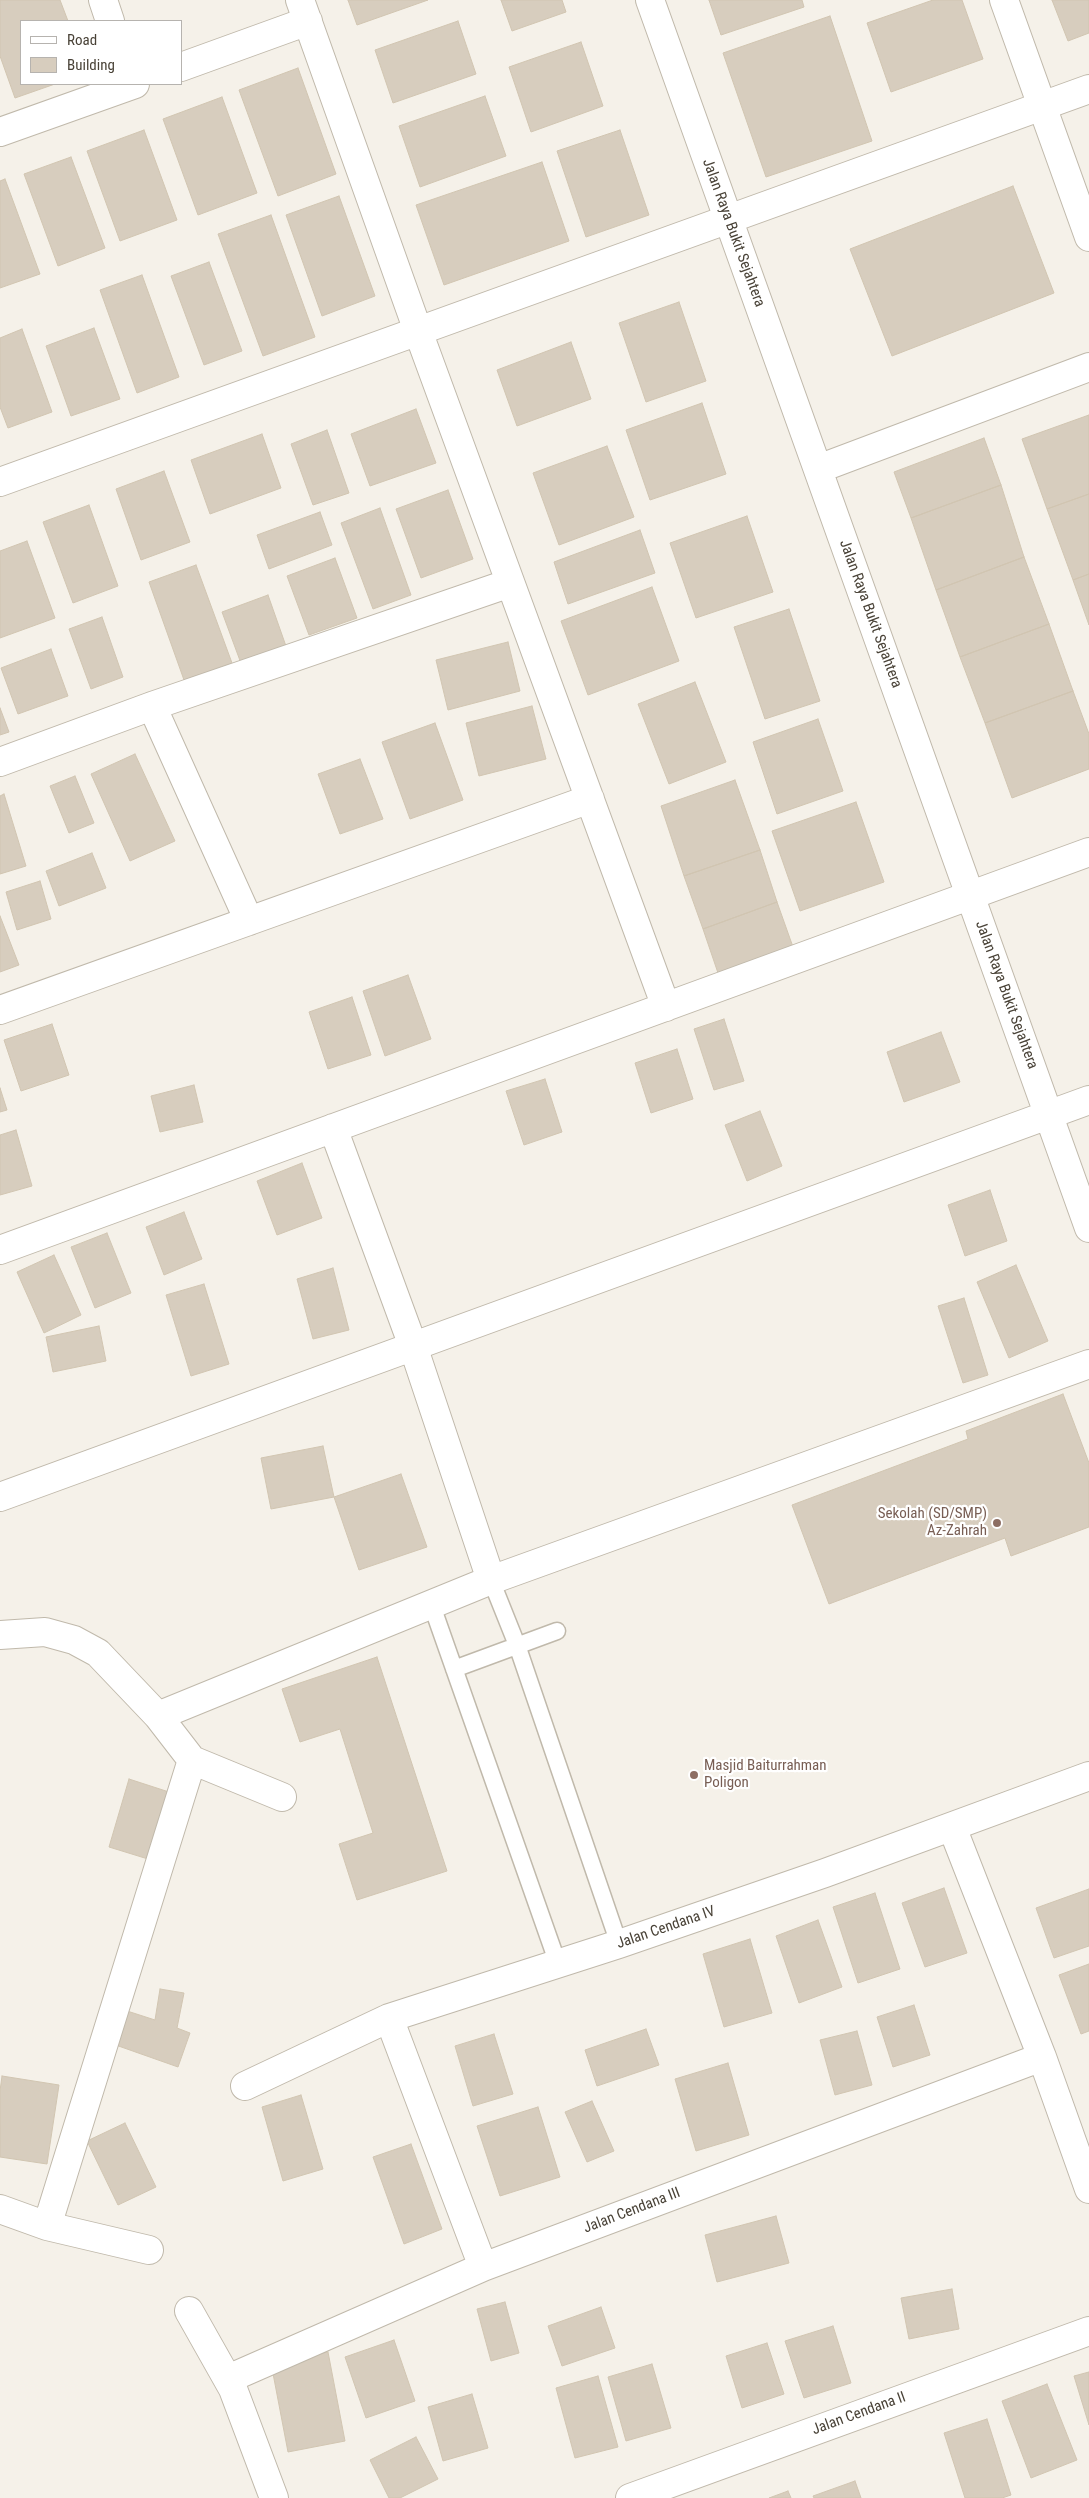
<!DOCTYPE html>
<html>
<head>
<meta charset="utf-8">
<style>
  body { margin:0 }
  #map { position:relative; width:1089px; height:2498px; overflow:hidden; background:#f5f1e9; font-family:"Roboto Condensed",sans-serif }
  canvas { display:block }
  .legend { position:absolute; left:20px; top:20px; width:162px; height:65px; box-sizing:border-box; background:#fff; border:1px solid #b6b3af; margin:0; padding:6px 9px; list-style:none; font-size:15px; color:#494237 }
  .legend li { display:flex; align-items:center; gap:10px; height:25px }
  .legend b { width:25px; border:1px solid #b6b3af }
</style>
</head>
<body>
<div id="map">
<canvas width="1089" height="2498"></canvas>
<ul class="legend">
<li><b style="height:6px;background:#fff"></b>Road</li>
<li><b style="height:14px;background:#d7cdbe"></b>Building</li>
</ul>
</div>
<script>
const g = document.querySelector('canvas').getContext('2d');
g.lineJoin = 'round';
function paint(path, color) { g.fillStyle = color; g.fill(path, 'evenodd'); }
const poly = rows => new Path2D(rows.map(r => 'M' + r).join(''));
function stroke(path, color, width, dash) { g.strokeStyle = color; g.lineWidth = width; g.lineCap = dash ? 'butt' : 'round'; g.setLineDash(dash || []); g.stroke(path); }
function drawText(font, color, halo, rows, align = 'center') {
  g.font = font + ' "Roboto Condensed",sans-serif'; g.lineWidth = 4.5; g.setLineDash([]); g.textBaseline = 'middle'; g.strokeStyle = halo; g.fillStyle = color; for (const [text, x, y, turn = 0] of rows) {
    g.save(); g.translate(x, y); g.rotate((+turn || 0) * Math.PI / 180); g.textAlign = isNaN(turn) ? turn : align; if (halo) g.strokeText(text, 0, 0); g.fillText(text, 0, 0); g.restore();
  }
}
const building = poly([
  [0,0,60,0,68,21,21,21,21,84,55,84,15,98,0,56,0,0],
  [348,0,428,0,357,25,348,0],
  [501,0,562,0,566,12,512,31,501,0],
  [709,0,802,0,804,7,721,35,709,0],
  [933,0,962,0,983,59,891,92,867,23,933,0],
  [1052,0,1089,0,1089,33,1068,41,1052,0],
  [830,16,872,141,766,177,723,53,830,16],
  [458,21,476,74,393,103,375,50,458,21],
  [581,42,603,106,531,132,509,67,581,42],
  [298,68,336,174,278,196,239,90,298,68],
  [485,96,506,156,420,187,399,126,485,96],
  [222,97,257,193,198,215,163,119,222,97],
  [144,130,177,220,120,241,87,151,144,130],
  [620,130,649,215,586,237,557,151,620,130],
  [71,157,105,248,58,266,24,174,71,157],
  [542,162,569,241,444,285,416,205,542,162],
  [5,179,40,274,0,288,0,181,5,179],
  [1013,186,1054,293,892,356,850,249,1013,186],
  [339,196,375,296,322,316,286,215,339,196],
  [271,215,315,337,263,356,218,234,271,215],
  [209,262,242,351,204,365,171,276,209,262],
  [142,275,179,377,137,393,100,290,142,275],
  [679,302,706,381,646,402,619,323,679,302],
  [94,328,120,399,71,416,46,346,94,328],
  [22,329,52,412,8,428,0,407,0,338,22,329],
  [571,342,591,399,517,426,497,370,571,342],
  [702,403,726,474,650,500,626,430,702,403],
  [416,409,436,463,370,486,351,434,416,409],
  [1089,415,1089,494,1047,509,1022,439,1089,415],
  [327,430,349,493,313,505,291,444,327,430],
  [262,434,281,488,210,514,191,460,262,434],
  [984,438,1001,485,911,518,894,472,984,438],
  [607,446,634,517,559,545,533,473,607,446],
  [164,471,190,542,141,560,116,489,164,471],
  [1001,485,1024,557,936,590,911,518,1001,485],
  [448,490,473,559,421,578,396,509,448,490],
  [1089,494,1089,574,1073,580,1047,509,1089,494],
  [89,505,118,586,73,603,43,522,89,505],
  [380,508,411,595,373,609,341,523,380,508],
  [320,512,332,545,269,569,257,535,320,512],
  [747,516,773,592,696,618,670,543,747,516],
  [640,530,655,573,568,604,554,562,640,530],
  [27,541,55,618,0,638,0,551,27,541],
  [1024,557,1049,624,960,657,936,590,1024,557],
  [335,558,357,618,309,635,287,576,335,558],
  [196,565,232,663,184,680,149,582,196,565],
  [1089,574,1089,625,1073,580,1089,574],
  [652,587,679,661,588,695,561,621,652,587],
  [268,595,287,649,242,666,222,612,268,595],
  [789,609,820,701,765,719,734,627,789,609],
  [102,617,123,677,91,689,69,629,102,617],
  [1049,624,1073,691,985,723,960,657,1049,624],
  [508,642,520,691,448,710,436,660,508,642],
  [51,649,68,696,18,714,1,668,51,649],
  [695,682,726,762,669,784,638,704,695,682],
  [1073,691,1089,734,1089,769,1012,798,985,723,1073,691],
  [532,706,546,759,479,776,466,723,532,706],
  [0,708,9,732,0,735,0,708],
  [818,719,843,791,777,814,753,742,818,719],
  [435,723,463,800,410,819,382,742,435,723],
  [135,754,175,841,130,861,91,774,135,754],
  [360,759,383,819,340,834,318,774,360,759],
  [75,776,94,823,69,833,50,786,75,776],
  [735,780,760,850,684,876,661,806,735,780],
  [4,794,26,866,0,874,0,796,4,794],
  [856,802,884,882,800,911,772,831,856,802],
  [760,850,777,902,703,929,684,876,760,850],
  [92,853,106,888,59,906,46,871,92,853],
  [40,881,51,919,17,930,6,892,40,881],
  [777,902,793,947,718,973,703,929,777,902],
  [0,916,19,965,0,972,0,916],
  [408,975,431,1039,385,1056,363,991,408,975],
  [352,997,371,1055,328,1069,309,1012,352,997],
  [724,1019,744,1081,714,1090,694,1029,724,1019],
  [52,1024,69,1075,21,1091,4,1040,52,1024],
  [941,1032,960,1082,904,1102,887,1052,941,1032],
  [677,1049,693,1099,651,1113,635,1063,677,1049],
  [545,1079,562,1132,524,1145,506,1091,545,1079],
  [194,1085,203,1122,160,1132,151,1096,194,1085],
  [0,1088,7,1110,0,1112,0,1088],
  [760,1111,782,1166,747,1181,725,1125,760,1111],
  [16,1130,32,1186,0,1195,0,1135,16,1130],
  [302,1163,322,1218,277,1235,257,1181,302,1163],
  [990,1190,1007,1241,965,1256,948,1205,990,1190],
  [184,1212,202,1259,164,1275,146,1227,184,1212],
  [107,1233,131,1293,95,1308,71,1247,107,1233],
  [54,1255,81,1315,44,1333,17,1272,54,1255],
  [1016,1265,1048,1341,1009,1358,977,1282,1016,1265],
  [333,1268,349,1330,313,1339,297,1279,333,1268],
  [204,1284,229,1364,191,1376,166,1295,204,1284],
  [964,1298,988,1375,963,1383,938,1306,964,1298],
  [99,1326,106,1361,53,1372,46,1337,99,1326],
  [1063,1394,1089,1463,1089,1527,1011,1556,1005,1538,829,1604,792,1505,968,1439,966,1431,1063,1394],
  [323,1446,334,1497,271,1509,261,1458,323,1446],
  [401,1474,427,1547,359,1570,334,1497,401,1474],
  [377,1657,447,1871,357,1900,339,1844,373,1833,340,1729,300,1742,282,1689,377,1657],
  [129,1779,169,1792,148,1859,109,1847,129,1779],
  [944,1888,967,1953,925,1967,902,1903,944,1888],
  [1089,1889,1089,1946,1054,1958,1036,1908,1089,1889],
  [875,1893,900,1969,858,1983,833,1907,875,1893],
  [818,1920,842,1987,799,2003,776,1936,818,1920],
  [750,1939,772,2013,724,2027,703,1954,750,1939],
  [1089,1964,1089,2031,1081,2034,1059,1975,1089,1964],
  [160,1989,184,1993,177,2028,190,2033,178,2067,110,2043,121,2009,155,2020,160,1989],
  [914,2005,930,2055,893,2067,877,2017,914,2005],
  [646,2029,659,2065,597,2086,585,2050,646,2029],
  [857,2031,872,2085,835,2095,820,2040,857,2031],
  [494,2034,513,2094,473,2106,455,2046,494,2034],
  [728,2063,749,2135,696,2151,675,2079,728,2063],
  [2,2076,59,2085,47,2164,0,2157,0,2091,2,2076],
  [301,2095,323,2169,283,2181,262,2107,301,2095],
  [592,2101,614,2151,587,2162,565,2112,592,2101],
  [538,2107,560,2177,500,2196,477,2126,538,2107],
  [125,2123,156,2187,118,2205,87,2141,125,2123],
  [411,2144,442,2229,404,2244,373,2157,411,2144],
  [776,2216,789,2263,717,2282,705,2235,776,2216],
  [952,2289,959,2329,909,2339,901,2298,952,2289],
  [505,2302,519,2353,491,2361,477,2309,505,2302],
  [601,2307,615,2348,562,2366,548,2326,601,2307],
  [833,2326,851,2383,804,2398,785,2341,833,2326],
  [394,2340,415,2401,366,2418,345,2357,394,2340],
  [767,2343,784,2394,742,2408,726,2356,767,2343],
  [328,2352,345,2441,288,2452,271,2363,328,2352],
  [652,2364,671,2428,626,2441,608,2377,652,2364],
  [1089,2372,1089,2425,1074,2376,1089,2372],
  [598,2376,618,2447,575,2458,556,2388,598,2376],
  [1047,2384,1077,2460,1031,2478,1002,2401,1047,2384],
  [472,2394,488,2448,443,2461,428,2407,472,2394],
  [987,2419,1011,2495,1002,2498,965,2498,944,2433,987,2419],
  [416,2437,438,2479,400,2498,389,2498,370,2460,416,2437],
  [855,2481,861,2498,814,2498,813,2496,855,2481],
  [788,2491,791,2498,769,2498,788,2491]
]);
const service = poly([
  [491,1580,517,1645,619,1944],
  [431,1603,558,1964],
  [454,1669,557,1631]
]);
const minor = poly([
  [103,0,110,21],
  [300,0,418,331,666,1007],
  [650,0,1089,1228],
  [1004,0,1089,237],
  [181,67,308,21],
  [0,132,135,84],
  [818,469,1089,367],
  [0,482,1089,89],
  [152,706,249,921],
  [0,762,152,706,510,583],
  [0,1010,590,799],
  [333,1128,413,1346,491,1580],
  [0,1250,1089,852],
  [0,1497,1089,1100],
  [0,1635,45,1632,74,1640,98,1653,158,1716,192,1760,282,1797],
  [158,1716,491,1580,1089,1364],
  [952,1827,1042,2057,1089,2189],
  [389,2018,483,2267],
  [245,2086,389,2018,619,1944,825,1873,1089,1776],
  [0,2209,47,2226,149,2250],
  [47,2226,192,1760],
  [189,2311,233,2389,274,2498],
  [228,2379,483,2267,1042,2057],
  [630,2498,1089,2331]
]);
const markers = [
  [997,1523,5,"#8d6e63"],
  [694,1775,5,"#8d6e63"]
];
const streetNames = [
  ["Jalan Raya Bukit Sejahtera",733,233,70],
  ["Jalan Raya Bukit Sejahtera",870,614,70],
  ["Jalan Raya Bukit Sejahtera",1006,995,70],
  ["Jalan Cendana IV",666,1928,-19],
  ["Jalan Cendana III",632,2211,-21],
  ["Jalan Cendana II",859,2414,-20]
];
const educationNames = [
  ["Sekolah (SD/SMP)",987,1514],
  ["Az-Zahrah",987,1531],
  ["Masjid Baiturrahman",704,1766,"left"],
  ["Poligon",704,1783,"left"]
];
paint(building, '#d7cdbe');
stroke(building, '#d1c5b1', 1);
stroke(service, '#c0b9ab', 19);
stroke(minor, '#c0b9ab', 30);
stroke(service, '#fff', 16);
stroke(minor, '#fff', 28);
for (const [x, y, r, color] of markers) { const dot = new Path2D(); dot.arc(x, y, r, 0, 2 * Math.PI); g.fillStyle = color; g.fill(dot); stroke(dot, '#fff', 2); }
drawText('15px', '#494237', '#fff', streetNames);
drawText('15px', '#785e54', '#fff', educationNames, 'right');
</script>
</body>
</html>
